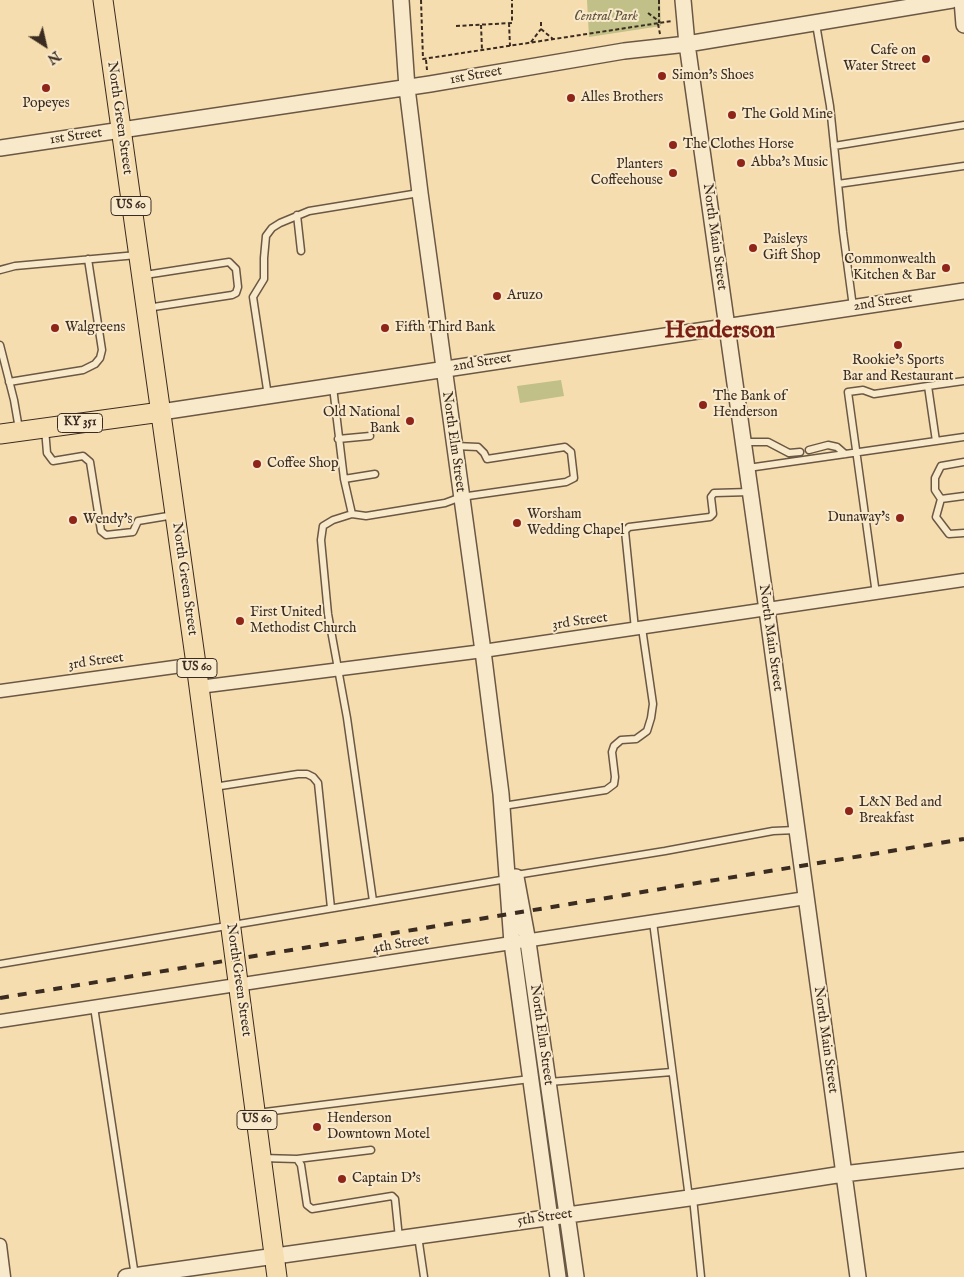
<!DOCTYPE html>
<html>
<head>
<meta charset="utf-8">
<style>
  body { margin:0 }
  #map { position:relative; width:964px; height:1277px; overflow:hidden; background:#f6ddaf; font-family:"IM FELL English",serif }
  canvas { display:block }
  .north { position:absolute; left:20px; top:20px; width:50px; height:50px; -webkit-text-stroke:4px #f9e9cb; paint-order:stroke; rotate:145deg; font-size:14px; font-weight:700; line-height:20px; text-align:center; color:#3b2c21 }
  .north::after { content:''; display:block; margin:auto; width:18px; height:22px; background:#3b2c21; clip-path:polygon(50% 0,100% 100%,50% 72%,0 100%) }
</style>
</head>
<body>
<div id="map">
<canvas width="964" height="1277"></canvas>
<div class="north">N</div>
</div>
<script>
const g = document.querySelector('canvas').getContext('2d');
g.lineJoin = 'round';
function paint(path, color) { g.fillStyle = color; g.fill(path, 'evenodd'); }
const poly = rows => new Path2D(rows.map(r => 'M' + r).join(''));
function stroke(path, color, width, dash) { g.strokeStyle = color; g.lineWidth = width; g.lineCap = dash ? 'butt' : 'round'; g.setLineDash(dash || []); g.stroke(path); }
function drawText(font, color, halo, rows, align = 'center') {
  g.font = font + ' "IM FELL English",serif'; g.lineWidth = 4; g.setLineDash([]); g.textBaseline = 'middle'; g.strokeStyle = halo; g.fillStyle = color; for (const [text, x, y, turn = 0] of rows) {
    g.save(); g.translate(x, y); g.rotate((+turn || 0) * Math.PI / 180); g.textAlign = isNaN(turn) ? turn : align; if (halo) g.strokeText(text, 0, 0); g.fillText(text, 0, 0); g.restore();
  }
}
const green = poly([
  [587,0,660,0,661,26,589,37],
  [561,380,564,396,520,403,517,386]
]);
const path = poly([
  [421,0,423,59,672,21],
  [659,0,659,23],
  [648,13,660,22],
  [509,23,510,46],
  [658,24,660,34],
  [481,25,482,50],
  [456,26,512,23,512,0],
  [541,29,553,39],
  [531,42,541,29,541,21],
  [426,60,427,70]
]);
const service = poly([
  [816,24,830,106,843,232,853,307],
  [834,146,964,125],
  [838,184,964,166],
  [297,215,301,251],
  [0,270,15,266,137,255],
  [145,275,229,262,236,269,238,287,236,293,232,295,147,308],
  [0,345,14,400,19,429],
  [964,381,928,386,936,441,964,437],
  [9,382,83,370,95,364,100,358,102,350,88,259],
  [333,387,344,479,352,514],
  [268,396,253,297,264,279,264,258,266,236,272,228,280,223,309,211,419,193],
  [45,429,47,453,53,461,83,456,90,462,101,531,106,535,133,532,138,521,174,515],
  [338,439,370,436],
  [744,442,768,442,789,453,800,452],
  [809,450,828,445,837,447,845,454],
  [964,462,941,466,935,478,935,490,941,499,964,496],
  [748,468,936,441],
  [344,479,375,474],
  [941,499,936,517,949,534,964,533],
  [876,594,848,392,863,390,874,394,928,386],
  [635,629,625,531,629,527,710,517,713,514,711,497,714,493,750,492],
  [214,787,298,774,307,774,313,777,318,783,331,908],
  [503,806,606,790,614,784,615,777,612,752,614,746,621,740,636,739,647,731,651,718,653,704,642,628],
  [516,875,665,851,773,831,796,830],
  [373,901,347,718,328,614,321,540,323,526,333,520,352,514,366,516,445,503,461,497,566,482,574,478,571,452,565,447,487,459,484,453,478,447,455,446],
  [653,922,689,1198],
  [0,964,507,879],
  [94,1007,135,1276],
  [549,1082,672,1072],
  [257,1113,530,1079],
  [262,1158,297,1159,301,1165,307,1205,312,1209,392,1196,395,1199,399,1238],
  [297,1159,371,1150],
  [693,1198,701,1277],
  [418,1236,424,1277]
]);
const minor = poly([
  [199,687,483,651,964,580],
  [0,691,196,664],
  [0,1021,806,898],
  [0,1245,4,1277]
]);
const tertiary = poly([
  [401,0,407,88,420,193,483,651,501,794,512,943,558,1277],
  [683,0,687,44,767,610,858,1277],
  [962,0,964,25],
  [0,148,430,84,624,51,687,44,952,0],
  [161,412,964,291],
  [516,877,528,942,576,1277],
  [126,1277,689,1198,843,1174,964,1160]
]);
const primary = poly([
  [103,0,196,664,277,1277],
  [0,434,161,412]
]);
const rail = poly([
  [0,998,964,839]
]);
const markers = [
  [926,59,5,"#8f2418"],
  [662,76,5,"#8f2418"],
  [46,88,5,"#8f2418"],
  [571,98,5,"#8f2418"],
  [732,115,5,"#8f2418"],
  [673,145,5,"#8f2418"],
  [741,163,5,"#8f2418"],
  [673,173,5,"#8f2418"],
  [753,248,5,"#8f2418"],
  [946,268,5,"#8f2418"],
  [497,296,5,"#8f2418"],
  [55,328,5,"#8f2418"],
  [385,328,5,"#8f2418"],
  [898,345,5,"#8f2418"],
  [703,405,5,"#8f2418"],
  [410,421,5,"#8f2418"],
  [257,464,5,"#8f2418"],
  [900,518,5,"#8f2418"],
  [73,520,5,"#8f2418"],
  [517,523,5,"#8f2418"],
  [240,621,5,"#8f2418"],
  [849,811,5,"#8f2418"],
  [317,1127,5,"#8f2418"],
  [342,1179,5,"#8f2418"]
];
const shields = [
  [131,206,40],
  [80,423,45],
  [197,668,40],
  [257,1120,40]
];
const shieldNames = [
  ["US 60",131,206],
  ["KY 351",80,423],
  ["US 60",197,668],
  ["US 60",257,1120]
];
const parkNames = [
  ["Central Park",606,17]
];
const poiNames = [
  ["Cafe on",916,51,"right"],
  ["Water Street",916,67,"right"],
  ["Simon's Shoes",672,76],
  ["Alles Brothers",581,98],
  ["Popeyes",46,104,"center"],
  ["The Gold Mine",742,115],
  ["The Clothes Horse",683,145],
  ["Abba's Music",751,163],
  ["Planters",663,165,"right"],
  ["Coffeehouse",663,181,"right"],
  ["Paisleys",763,240],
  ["Gift Shop",763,256],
  ["Commonwealth",936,260,"right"],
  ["Kitchen & Bar",936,276,"right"],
  ["Aruzo",507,296],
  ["Walgreens",65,328],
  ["Fifth Third Bank",395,328],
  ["Rookie's Sports",898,361,"center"],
  ["Bar and Restaurant",898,377,"center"],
  ["The Bank of",713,397],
  ["Henderson",713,413],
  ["Old National",400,413,"right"],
  ["Bank",400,429,"right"],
  ["Coffee Shop",267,464],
  ["Worsham",527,515],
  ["Wedding Chapel",527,531],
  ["Dunaway's",890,518,"right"],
  ["Wendy's",83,520],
  ["First United",250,613],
  ["Methodist Church",250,629],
  ["L&N Bed and",859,803],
  ["Breakfast",859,819],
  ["Henderson",327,1119],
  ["Downtown Motel",327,1135],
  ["Captain D's",352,1179]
];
const streetNames = [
  ["1st Street",476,76,-10],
  ["North Green Street",119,118,82],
  ["1st Street",76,137,-8],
  ["North Main Street",714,237,82],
  ["2nd Street",883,303,-8],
  ["2nd Street",482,363,-9],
  ["North Elm Street",453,442,82],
  ["North Green Street",184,579,82],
  ["3rd Street",580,622,-8],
  ["North Main Street",770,638,82],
  ["3rd Street",96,662,-8],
  ["4th Street",401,945,-9],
  ["North Green Street",238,980,82],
  ["North Elm Street",541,1035,82],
  ["North Main Street",825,1040,82],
  ["5th Street",545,1218,-8]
];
const townNames = [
  ["Henderson",720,332]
];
paint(green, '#c0c088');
stroke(service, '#6a5844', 9);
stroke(minor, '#6a5844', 15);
stroke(tertiary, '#6a5844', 18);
stroke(primary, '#3b2c21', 21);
stroke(path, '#3b2c21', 2, [4, 2.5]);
stroke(service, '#f9e9cb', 6);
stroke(minor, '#f9e9cb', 12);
stroke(tertiary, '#f9e9cb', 15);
stroke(primary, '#f6ddaf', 19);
stroke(rail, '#3b2c21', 4, [9, 9]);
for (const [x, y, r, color] of markers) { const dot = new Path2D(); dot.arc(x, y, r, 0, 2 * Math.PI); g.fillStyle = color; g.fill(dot); stroke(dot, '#f9e9cb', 2); }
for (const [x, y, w] of shields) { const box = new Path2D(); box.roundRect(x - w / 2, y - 9.5, w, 19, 4); g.fillStyle = '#f9e9cb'; g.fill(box); stroke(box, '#3b2c21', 1); }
drawText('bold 12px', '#3b2c21', null, shieldNames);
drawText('italic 14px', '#5c513b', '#f9e9cb', parkNames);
drawText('14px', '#3b2c21', '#f9e9cb', poiNames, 'left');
drawText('14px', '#3b2c21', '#f9e9cb', streetNames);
drawText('bold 24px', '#7a1f14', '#f9e9cb', townNames);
</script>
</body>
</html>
